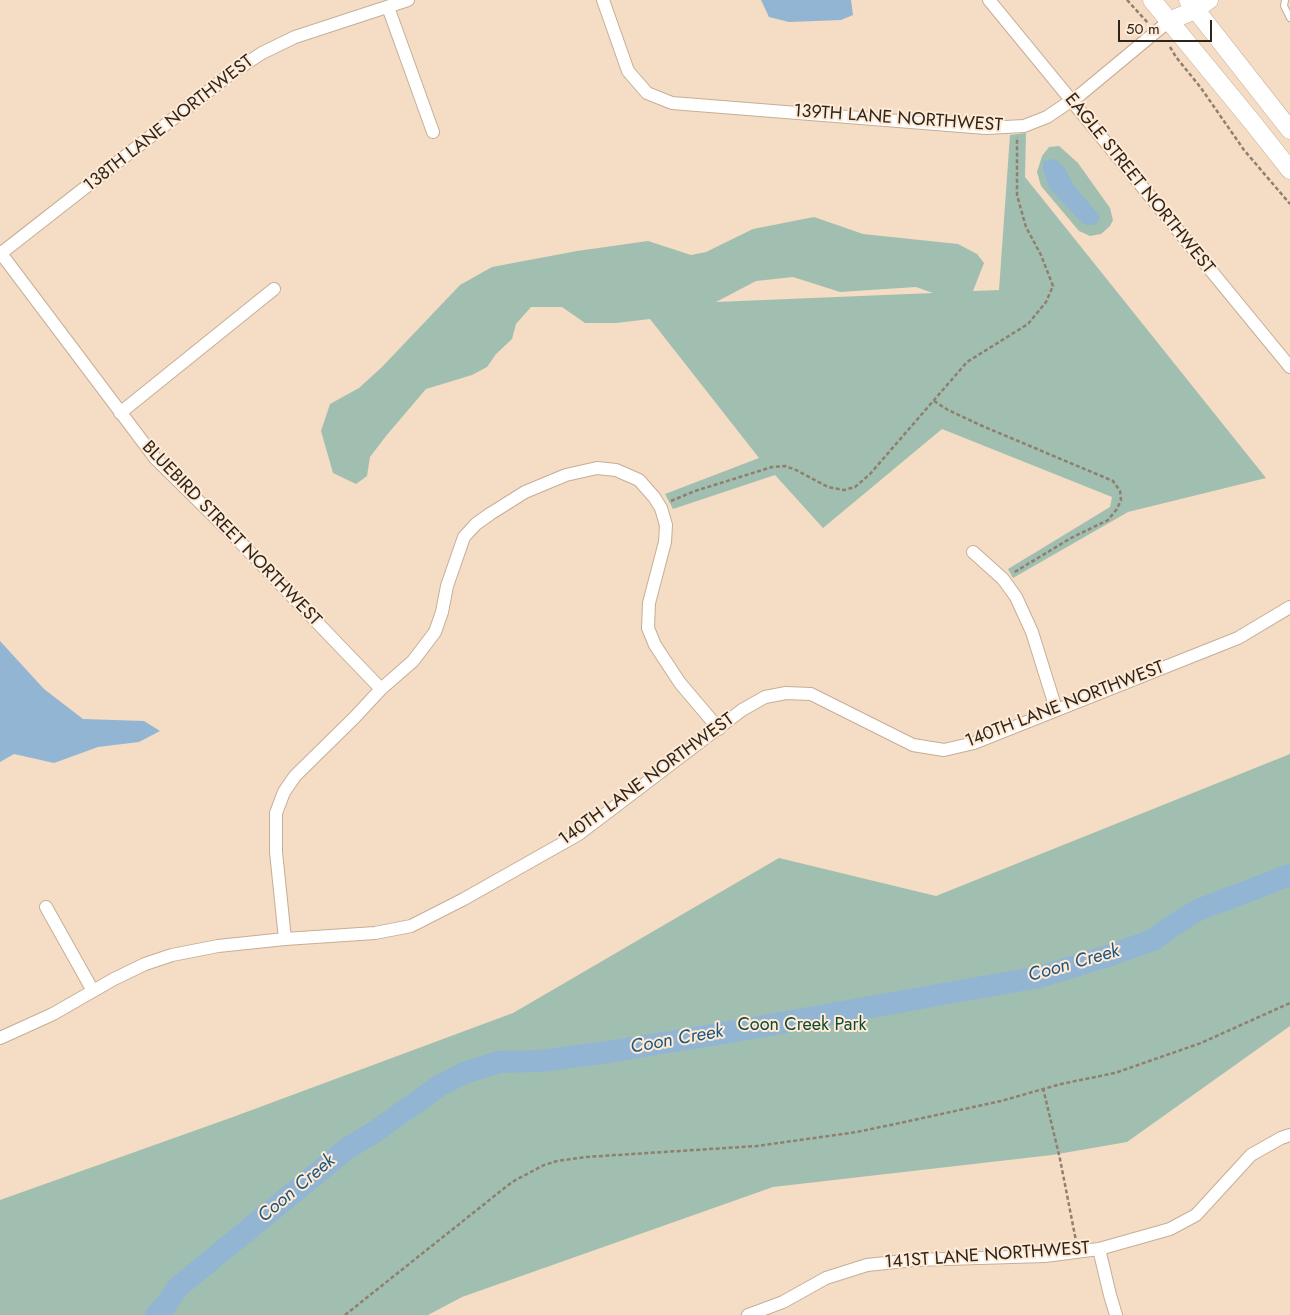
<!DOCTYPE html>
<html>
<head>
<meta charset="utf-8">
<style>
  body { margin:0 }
  #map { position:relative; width:1290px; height:1315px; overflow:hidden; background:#f5dcc4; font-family:Jost,sans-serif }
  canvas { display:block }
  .scale { position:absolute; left:1118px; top:20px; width:94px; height:22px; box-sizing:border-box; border:2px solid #2d241a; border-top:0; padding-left:6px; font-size:15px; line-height:18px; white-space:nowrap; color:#2d241a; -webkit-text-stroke:4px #ffead6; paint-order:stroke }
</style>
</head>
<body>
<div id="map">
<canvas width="1290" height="1315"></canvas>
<div class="scale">50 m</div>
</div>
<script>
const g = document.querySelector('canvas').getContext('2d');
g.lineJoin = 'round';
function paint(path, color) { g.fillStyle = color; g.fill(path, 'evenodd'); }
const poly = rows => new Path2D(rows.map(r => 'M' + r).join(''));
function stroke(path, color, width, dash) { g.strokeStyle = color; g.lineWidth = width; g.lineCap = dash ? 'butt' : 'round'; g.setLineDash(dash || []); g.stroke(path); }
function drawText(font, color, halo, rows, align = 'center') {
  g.font = font + ' Jost,sans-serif'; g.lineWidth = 4; g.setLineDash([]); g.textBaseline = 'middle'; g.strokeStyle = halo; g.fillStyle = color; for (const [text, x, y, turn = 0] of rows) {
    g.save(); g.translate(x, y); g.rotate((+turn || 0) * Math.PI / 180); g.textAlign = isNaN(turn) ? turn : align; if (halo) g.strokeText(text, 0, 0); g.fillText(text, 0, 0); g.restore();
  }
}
const green = poly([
  [1026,133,1025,177,1266,478,1128,512,1013,578,1008,569,1110,507,1112,497,942,429,823,528,775,475,673,509,665,494,759,458,650,319,616,323,585,323,562,307,531,307,516,324,512,339,496,354,487,367,472,375,426,389,386,436,370,457,367,476,356,484,333,473,321,431,330,404,359,388,382,367,460,285,492,267,577,251,648,241,691,255,706,252,753,229,814,217,863,234,958,244,977,254,984,263,973,291,999,290,1010,135],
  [793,277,840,292,916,287,933,293,716,302,756,281],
  [1059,146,1078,163,1110,208,1113,220,1110,226,1101,234,1090,236,1079,231,1041,186,1037,172,1042,156,1049,147],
  [1290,754,1290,1026,1127,1142,1052,1155,773,1187,462,1297,428,1315,0,1315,0,1200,233,1117,513,1013,779,858,936,896]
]);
const water = poly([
  [761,0,851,0,853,15,841,20,789,22,769,17],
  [1055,159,1064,167,1074,186,1100,216,1096,225,1083,224,1050,189,1043,170,1043,161],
  [0,641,44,689,83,719,144,721,160,731,139,742,98,747,54,763,14,754,0,762]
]);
const river = poly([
  [156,1315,167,1304,177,1288,348,1148,373,1133,439,1086,464,1073,499,1062,541,1061,608,1052,730,1032,1039,977,1111,955,1153,940,1174,925,1198,910,1290,875]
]);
const path = poly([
  [1127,0,1148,23],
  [1170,47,1176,57,1201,88,1244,150,1290,204],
  [934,401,948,410,980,425,1113,481,1120,491,1121,500,1117,509,1108,520,1071,538,1013,573],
  [671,501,695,491,772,467,785,466,796,470,828,487,844,490,855,487,870,474,967,362,1028,324,1046,302,1053,286,1041,255,1026,227,1017,195,1017,137],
  [1043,1088,1060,1159,1076,1241],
  [345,1315,512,1182,544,1165,557,1161,586,1157,757,1146,857,1132,900,1123,1001,1101,1061,1084,1115,1073,1201,1043,1290,1003]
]);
const lane = poly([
  [1285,0,1284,6,1290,18]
]);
const street = poly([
  [603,0,628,71,647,93,672,103,986,128,1024,126,1047,117,1081,94,1169,21],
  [989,0,1290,367],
  [388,7,433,132],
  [0,252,155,458,240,542,381,689],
  [0,254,233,72,262,53,295,37,408,0],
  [120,413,274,289],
  [973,552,1003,579,1016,597,1032,632,1056,709],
  [46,907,93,991],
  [285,939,276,852,276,813,284,792,295,776,355,717,381,689,413,661,435,632,442,612,447,586,464,537,476,524,490,514,525,492,566,475,597,468,616,470,639,480,654,497,661,508,666,525,665,542,649,603,648,628,655,645,680,683,719,729],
  [0,1038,53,1014,114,979,145,964,172,955,218,946,285,939,375,933,411,926,464,899,579,834,742,710,765,697,786,693,811,694,913,745,944,750,974,743,1238,638,1290,607],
  [1099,1249,1110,1295,1116,1315],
  [748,1315,783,1302,826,1278,867,1265,914,1260,1045,1256,1099,1249,1170,1229,1196,1215,1251,1155,1281,1138,1290,1135]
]);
const secondary = poly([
  [1152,0,1253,123,1290,170],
  [1188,0,1290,130],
  [1169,21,1195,10,1209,0]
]);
const streetNames = [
  ["139TH LANE NORTHWEST",898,119,4],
  ["138TH LANE NORTHWEST",169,124,-38],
  ["EAGLE STREET NORTHWEST",1139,184,51],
  ["BLUEBIRD STREET NORTHWEST",231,534,46],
  ["140TH LANE NORTHWEST",1065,705,-21],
  ["140TH LANE NORTHWEST",647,780,-36],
  ["141ST LANE NORTHWEST",987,1256,-4]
];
const parkNames = [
  ["Coon Creek Park",802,1026]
];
const waterNames = [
  ["Coon Creek",1074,964,-16],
  ["Coon Creek",677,1040,-10],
  ["Coon Creek",297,1189,-40]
];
paint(green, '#a0bfb0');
paint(water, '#91b5d3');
stroke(river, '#91b5d3', 22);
stroke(lane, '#c6ae96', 8);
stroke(street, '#c6ae96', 14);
stroke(secondary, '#c6ae96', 19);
stroke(path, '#907f6e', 2.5, [4, 2.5]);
stroke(lane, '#fff', 6);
stroke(street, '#fff', 12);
stroke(secondary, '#fff', 18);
drawText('18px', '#2d241a', '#ffead6', streetNames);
drawText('18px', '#0e4a35', '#ffead6', parkNames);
drawText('italic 19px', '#1d577f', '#ffead6', waterNames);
</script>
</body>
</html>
